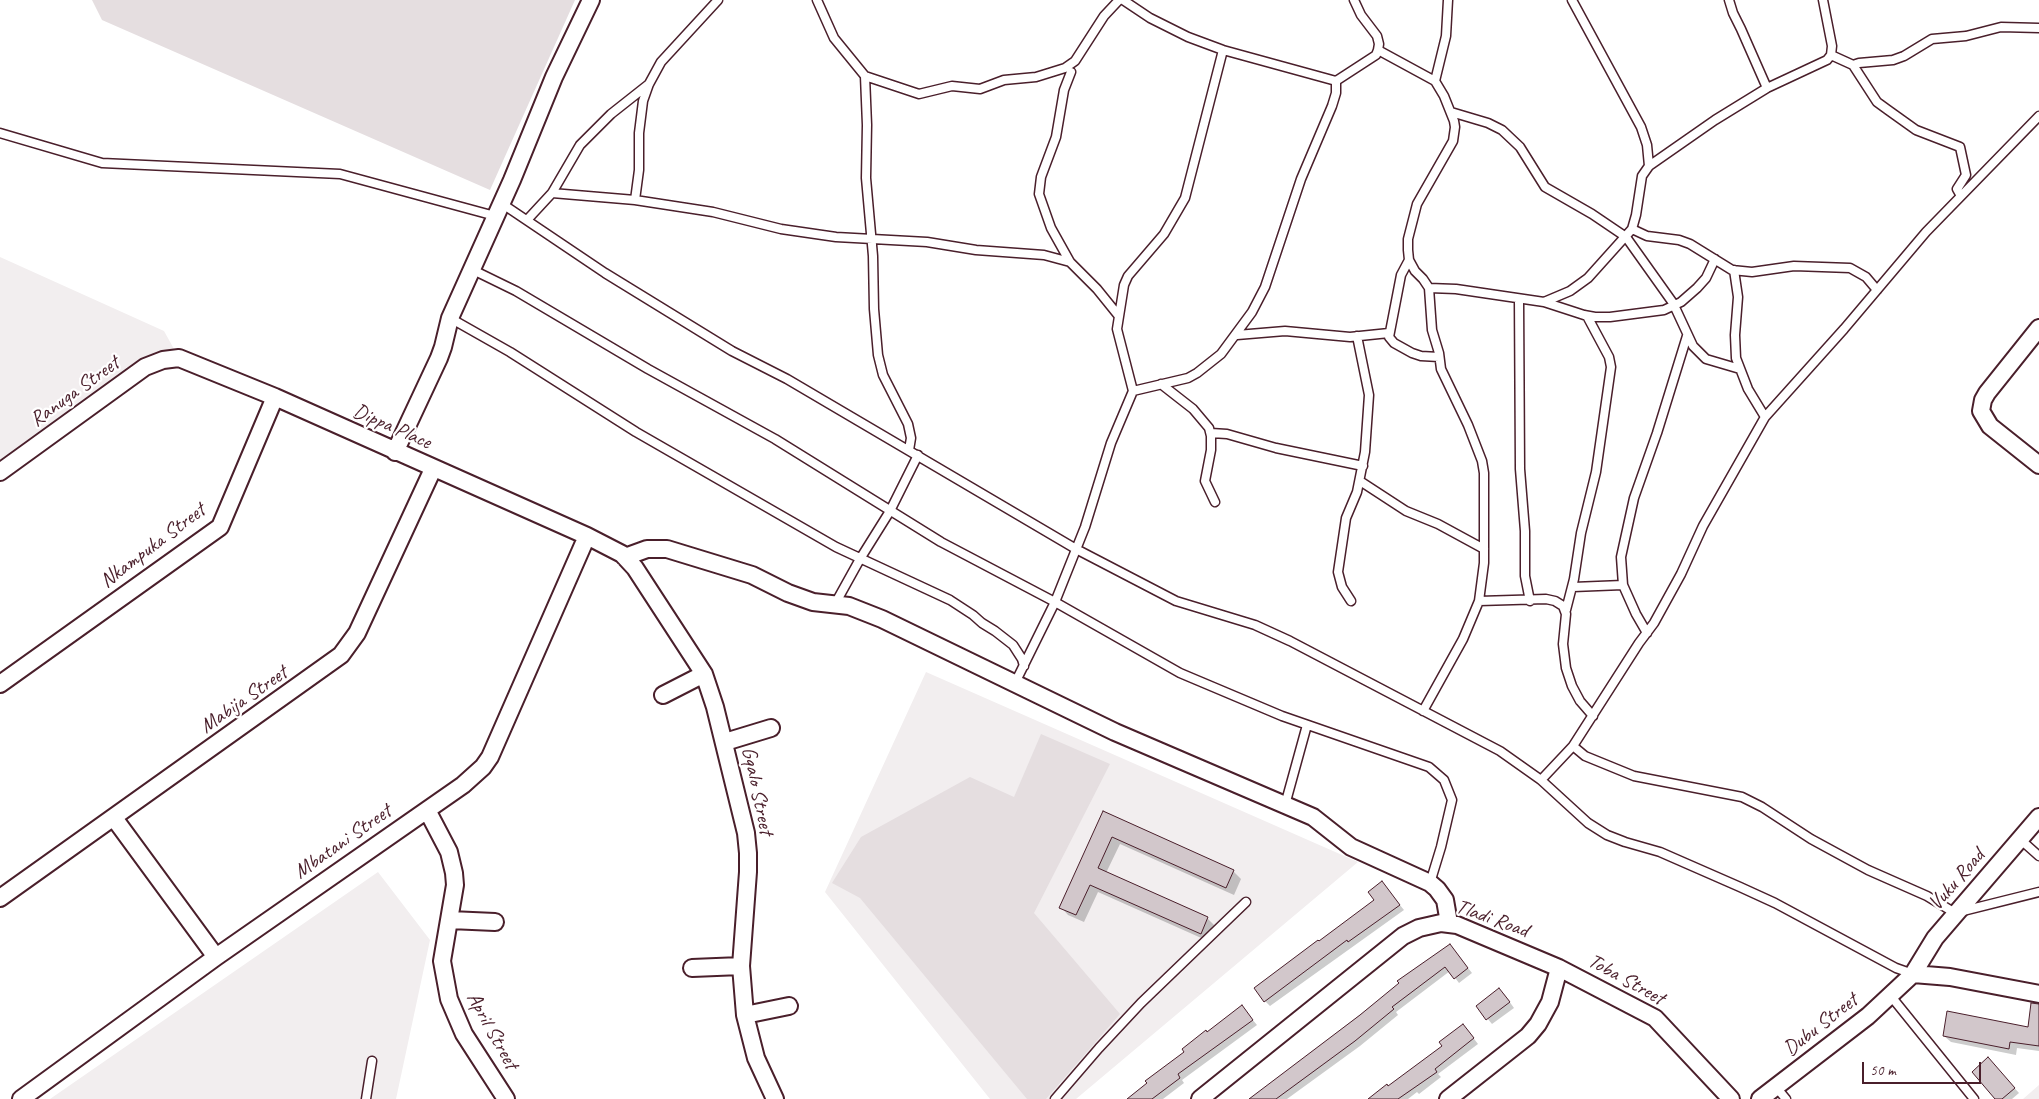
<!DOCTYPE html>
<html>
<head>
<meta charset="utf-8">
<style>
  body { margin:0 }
  #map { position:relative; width:2039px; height:1099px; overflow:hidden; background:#fff; font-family:Caveat,sans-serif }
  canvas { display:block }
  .scale { position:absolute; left:1862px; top:1062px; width:119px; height:22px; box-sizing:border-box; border:2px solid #4a1f2b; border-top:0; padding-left:6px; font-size:15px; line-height:18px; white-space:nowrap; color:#4a1f2b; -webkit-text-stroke:4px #fff; paint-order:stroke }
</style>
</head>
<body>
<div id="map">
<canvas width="2039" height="1099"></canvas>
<div class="scale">50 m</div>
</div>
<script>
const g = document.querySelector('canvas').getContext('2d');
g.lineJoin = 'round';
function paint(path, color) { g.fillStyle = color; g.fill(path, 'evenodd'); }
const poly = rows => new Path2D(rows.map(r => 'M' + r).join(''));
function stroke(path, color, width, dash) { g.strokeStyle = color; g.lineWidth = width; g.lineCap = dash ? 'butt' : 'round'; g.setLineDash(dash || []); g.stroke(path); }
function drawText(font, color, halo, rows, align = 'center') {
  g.font = font + ' Caveat,sans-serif'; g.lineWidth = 4.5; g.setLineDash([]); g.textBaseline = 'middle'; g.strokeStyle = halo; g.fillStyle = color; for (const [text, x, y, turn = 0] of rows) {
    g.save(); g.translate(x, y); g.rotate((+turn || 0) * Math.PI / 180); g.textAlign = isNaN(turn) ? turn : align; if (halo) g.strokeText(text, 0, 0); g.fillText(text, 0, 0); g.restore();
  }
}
const built = poly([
  [0,257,164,331,179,358,172,358,0,472],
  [926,672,1358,862,1076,1099,990,1099,825,892],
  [378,872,430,940,396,1099,50,1099],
  [2039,1085,2039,1099,2023,1099]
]);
const green = poly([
  [92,0,575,0,490,190,102,20],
  [1041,734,1110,764,1034,913,1120,1014,1046,1099,1027,1099,860,898,832,883,861,837,970,777,1014,797]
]);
const shadow = poly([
  [1104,812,1233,871,1241,879,1234,895,1120,844,1106,873,1207,918,1215,926,1208,941,1098,892,1084,922,1068,915,1061,907],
  [1386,888,1404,910,1270,1006,1265,1001,1320,943,1376,900],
  [1450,945,1472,973,1459,983,1450,971,1396,1012,1398,1015,1360,1046,1287,1099,1251,1099],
  [1504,994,1514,1008,1492,1024,1477,1006],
  [1242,1007,1257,1025,1182,1080,1184,1083,1163,1099,1129,1099],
  [2039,1026,2039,1051,2017,1048,2016,1055,1951,1042,1944,1036],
  [1468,1031,1478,1044,1438,1074,1441,1077,1419,1094,1417,1092,1408,1099,1370,1099,1389,1088],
  [1993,1064,2019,1093,2012,1099,1996,1099]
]);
const building = poly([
  [1103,811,1234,870,1226,888,1112,837,1098,868,1208,917,1201,934,1090,885,1076,915,1059,908,1103,811],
  [1382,881,1400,905,1348,942,1347,940,1264,1002,1254,988,1318,940,1319,941,1374,900,1368,892,1382,881],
  [1450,944,1468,968,1454,979,1445,967,1392,1007,1394,1009,1355,1041,1276,1099,1249,1099,1360,1015,1399,983,1397,981,1450,944],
  [1499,988,1510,1002,1486,1020,1476,1006,1499,988],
  [2031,1003,2039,1004,2039,1046,2010,1042,2009,1049,1943,1036,1947,1011,2028,1027,2031,1003],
  [1242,1005,1253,1020,1178,1074,1180,1078,1152,1099,1127,1099,1147,1083,1145,1081,1184,1052,1182,1049,1206,1030,1207,1032,1242,1005],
  [1463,1024,1474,1038,1435,1069,1437,1072,1398,1099,1368,1099,1387,1084,1388,1086,1442,1046,1439,1042,1463,1024],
  [1988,1057,2015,1088,2002,1099,1995,1099,1972,1072,1988,1057]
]);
const lane = poly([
  [817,0,834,38,865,76,919,94,952,86,980,89,1004,80,1036,77,1065,68,1075,61,1104,16,1119,0],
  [1123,0,1150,18,1188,37,1223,50,1336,81,1376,55,1378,50,1379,44,1377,36,1361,15,1354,0],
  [1572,0,1641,127,1647,145,1649,166],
  [1729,0,1733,13,1741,29,1767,88],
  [1378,50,1435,81,1444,96,1454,121,1455,127,1453,141,1417,204,1408,239,1408,250,1409,260,1415,271,1423,279,1429,288,1432,330,1439,353,1441,369,1468,425,1482,461,1484,473,1484,563,1479,601,1463,639,1423,711],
  [1831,55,1853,65,1877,102,1888,110,1916,130,1960,147,1966,175,1957,189,1961,196],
  [1853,65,1859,63,1893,60,1904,56,1932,39,1966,36,2001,27,2039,28],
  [1071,72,1064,90,1056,137,1041,177,1039,194,1051,228,1070,262,1097,289,1118,315],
  [865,76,867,125,866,178,873,256,874,309,878,355,883,375,908,424,911,438,909,450],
  [1435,81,1446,36,1448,0],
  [1451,112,1488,123,1502,130,1520,147,1545,187,1592,214,1626,237,1673,303,1693,346,1706,359,1740,369],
  [0,133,102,163,340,174,495,216],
  [552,193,635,200,713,212,781,229,836,237,927,242,976,250,1044,255,1070,262],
  [635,200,639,170,639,133,643,101,649,84,661,62,718,0],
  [501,203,605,273,732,351,787,379,1076,549,1176,601,1255,625,1290,641,1500,751,1541,780,1588,823,1607,835,1625,842,1660,852,1740,887,1775,903,1896,968,1913,974],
  [527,220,552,193,580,145,611,114,649,84],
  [1632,229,1647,236,1679,240,1690,244,1732,270,1752,272,1794,266,1850,268,1866,277,1877,290],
  [1409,260,1401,275,1389,337,1394,343,1412,353,1421,356,1439,357],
  [473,270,516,291,648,369,775,439,941,542,1055,602,1180,673,1282,716,1429,767,1444,780,1452,800,1441,847,1430,883],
  [1734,270,1738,297,1735,335,1736,358,1748,389,1765,417],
  [1429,288,1456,289,1544,302,1570,291,1588,278,1632,229,1636,215,1642,176,1649,166,1715,120,1767,88,1827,60,1831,55,1832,46,1823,0],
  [1519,299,1520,469,1525,531,1525,576,1530,601],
  [1544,302,1584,315,1595,317,1610,317,1664,310,1681,302,1697,288,1706,278,1715,259],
  [450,318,510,352,636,432,836,547,950,600,973,615,982,623,995,631,1013,645,1022,659,1024,666],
  [1237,335,1285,331,1350,337,1389,333],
  [1161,384,1193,409,1209,428,1211,436,1211,450,1205,481,1215,502],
  [1133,391,1188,378,1197,373,1221,354,1252,312,1265,287,1301,179,1332,106,1336,93,1336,81],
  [1211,433,1227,434,1276,448,1363,466],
  [1360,481,1406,511,1438,524,1484,549],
  [1573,587,1623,585],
  [1351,601,1342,587,1338,572,1346,518,1357,492,1365,452,1369,395,1357,336],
  [1479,601,1546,599,1555,601,1563,606,1566,614,1563,644,1566,668,1572,686,1580,701,1593,716],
  [835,604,860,559,890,511,918,455],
  [1566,610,1574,579,1581,533,1596,472,1611,367,1609,357,1587,316],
  [1647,633,1636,614,1623,585,1621,557,1634,498,1657,433,1687,336],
  [1015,683,1055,602,1085,527,1111,443,1133,391,1117,329,1124,285,1128,276,1164,234,1185,198,1223,50],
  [1573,746,1585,756,1634,776,1742,797,1762,807,1811,839,1868,870,1927,896,1955,913,2039,892],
  [1541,780,1573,746,1639,643,1654,623,1681,574,1703,526,1765,417,1844,329,1926,232,2039,116],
  [1285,805,1307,725],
  [2021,840,2039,856],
  [1890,995,1974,1099],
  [1776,1087,1786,1099],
  [366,1099,372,1061],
  [1055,1099,1099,1048,1141,1003,1246,902]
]);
const street = poly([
  [2039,328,1987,393,1983,400,1981,411,1990,426,2039,465],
  [395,452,439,358,443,347,450,318,512,180,554,77,591,0],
  [0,472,145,367,163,360,179,358,275,397,587,536,622,554,635,568,704,674,715,707,746,833,748,853,748,872,741,966,745,1015,756,1058,775,1099],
  [625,557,647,549,667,549,752,575,788,593,813,602,849,606,882,619,1115,732,1313,817,1351,847,1430,883,1437,889,1445,900,1449,923],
  [0,684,220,527,275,397],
  [663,695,704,674],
  [725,742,771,728],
  [427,810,449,852,454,873,455,885,442,961,449,999,464,1034,506,1099],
  [114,818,216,957],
  [0,898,341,655,357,633,433,469],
  [450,920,495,922],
  [692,968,741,966],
  [1913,974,1950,977,2039,994],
  [745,1015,789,1006],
  [21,1099,216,957,463,785,483,767,490,757,587,536],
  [1200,1099,1403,936,1419,928,1441,923,1457,925,1559,968,1655,1018,1731,1099],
  [1448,1099,1528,1036,1538,1024,1550,1002,1559,968],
  [1760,1099,1868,1016,1913,974,1935,938,2039,817]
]);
const streetNames = [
  ["Ranuga Street",75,392,-36],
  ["Dippa Place",392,427,24],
  ["Nkampuka Street",153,546,-37],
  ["Mabija Street",244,700,-35],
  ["Gqalo Street",757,791,78],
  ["Mbatani Street",343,842,-35],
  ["Vuku Road",1957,880,-49],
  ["Tladi Road",1492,919,20],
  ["Toba Street",1626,980,29],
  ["Dubu Street",1821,1025,-38],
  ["April Street",492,1031,61]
];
paint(built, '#f2eeef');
paint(green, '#e5dee0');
paint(shadow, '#0003');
paint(building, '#d2c7cb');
stroke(building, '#4a1f2b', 1);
stroke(lane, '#4a1f2b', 11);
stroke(street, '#4a1f2b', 20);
stroke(lane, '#fff', 8);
stroke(street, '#fff', 16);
drawText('21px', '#4a1f2b', '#fff', streetNames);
</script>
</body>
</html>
